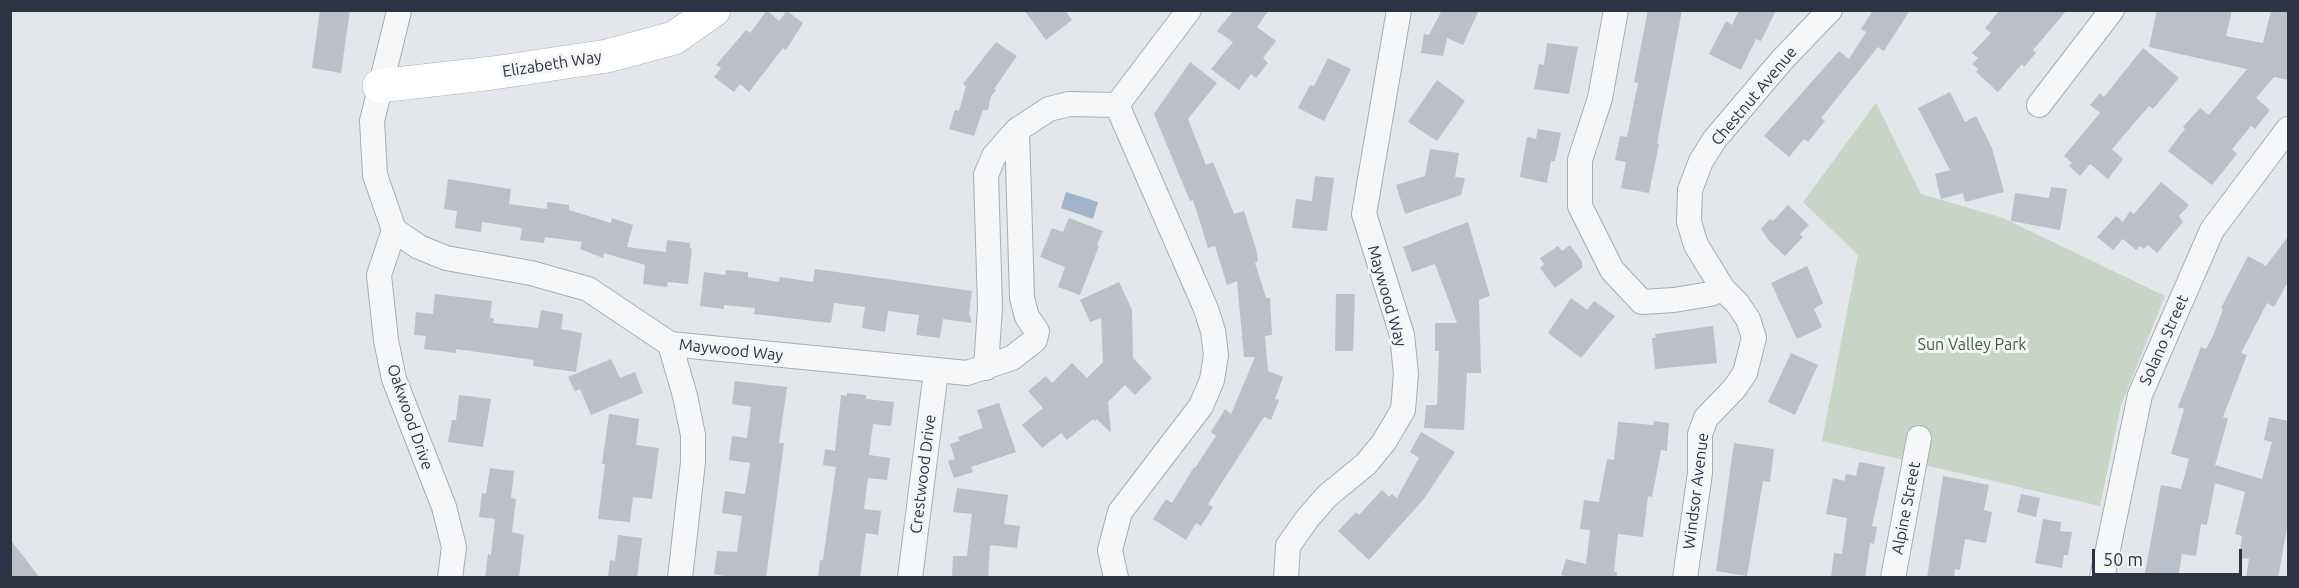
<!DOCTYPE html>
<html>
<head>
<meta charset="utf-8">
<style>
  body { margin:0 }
  #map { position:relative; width:2299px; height:588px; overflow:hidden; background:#e3e6eb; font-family:Ubuntu,sans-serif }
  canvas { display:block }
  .frame { position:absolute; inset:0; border:12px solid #2c3342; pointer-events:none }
  .scale { position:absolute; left:2092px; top:549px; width:150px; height:27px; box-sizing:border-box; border:3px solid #2c3342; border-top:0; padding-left:8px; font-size:18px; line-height:21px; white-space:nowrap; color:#2c3342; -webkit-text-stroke:4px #f3f5f8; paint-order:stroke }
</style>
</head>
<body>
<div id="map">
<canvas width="2299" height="588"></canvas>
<div class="frame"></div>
<div class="scale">50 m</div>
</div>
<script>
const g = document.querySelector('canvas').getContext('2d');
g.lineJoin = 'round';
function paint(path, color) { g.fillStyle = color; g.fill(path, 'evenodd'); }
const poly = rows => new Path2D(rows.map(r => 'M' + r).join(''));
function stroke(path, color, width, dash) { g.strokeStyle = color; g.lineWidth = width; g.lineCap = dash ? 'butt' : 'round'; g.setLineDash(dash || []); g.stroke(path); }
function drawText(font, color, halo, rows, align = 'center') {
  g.font = font + ' Ubuntu,sans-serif'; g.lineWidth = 6; g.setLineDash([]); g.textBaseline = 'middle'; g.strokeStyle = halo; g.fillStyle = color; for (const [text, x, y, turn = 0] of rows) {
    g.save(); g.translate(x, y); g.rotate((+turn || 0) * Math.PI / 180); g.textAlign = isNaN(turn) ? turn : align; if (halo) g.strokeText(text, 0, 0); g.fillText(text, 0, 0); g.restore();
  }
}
const green = poly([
  [1876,103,1921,194,2003,218,2165,296,2121,405,2100,506,1822,441,1858,255,1803,202]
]);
const water = poly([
  [1066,192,1098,202,1093,219,1061,208]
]);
const building = poly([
  [320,10,350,10,341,73,312,68],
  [767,10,779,21,787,11,803,23,786,50,783,48,749,92,740,84,734,92,714,77,721,68,716,65,746,30,750,33],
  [1024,10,1065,10,1072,20,1046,40],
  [1234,10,1269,10,1257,27,1276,41,1263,58,1268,63,1256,78,1251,74,1239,90,1211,69,1233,42,1217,31],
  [1442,10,1479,10,1463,45,1447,38,1443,56,1421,53,1424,34,1429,35],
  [1648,10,1682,10,1657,143,1659,144,1649,193,1621,188,1626,162,1615,160,1620,136,1627,137,1638,83,1634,82],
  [1739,10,1776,10,1761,41,1756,39,1741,70,1709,54,1726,21,1732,25],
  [1873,10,1910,10,1884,51,1878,47,1821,118,1825,121,1808,142,1804,139,1789,157,1764,136,1839,51,1849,59,1866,32,1861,29],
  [2000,10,2067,10,2033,50,2036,53,2024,67,2022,64,1998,92,1976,72,1978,69,1972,64,1978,58,1972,53,1991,33,1985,28],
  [2157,10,2232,10,2226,36,2263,43,2271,10,2289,10,2289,80,2274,77,2256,98,2270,110,2255,129,2251,126,2232,149,2237,154,2212,185,2168,151,2185,129,2183,127,2200,108,2209,115,2247,69,2149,47],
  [996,42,1017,56,994,89,996,90,991,96,988,110,983,110,974,136,949,129,955,110,959,111,966,86,963,84],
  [1547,43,1578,47,1569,94,1534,89,1539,64,1544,65],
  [2143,48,2179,78,2153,109,2149,106,2112,149,2123,159,2108,179,2090,164,2080,176,2069,166,2072,163,2064,156,2100,113,2090,105,2100,93,2104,97],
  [1328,58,1351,69,1324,121,1298,108,1310,85,1314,86],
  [1190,62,1217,83,1188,119,1206,165,1213,162,1234,214,1244,211,1256,249,1258,261,1255,263,1266,298,1270,298,1272,335,1265,336,1268,371,1283,377,1275,399,1279,400,1271,420,1264,417,1208,504,1213,507,1201,526,1196,523,1186,540,1153,519,1166,499,1172,503,1194,467,1195,468,1216,436,1211,432,1225,409,1231,414,1255,357,1244,357,1237,281,1227,285,1215,246,1208,248,1193,200,1190,201,1154,114],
  [1437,80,1465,101,1437,141,1408,122],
  [1950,92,1965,122,1976,116,1992,148,2004,192,1965,202,1963,193,1941,199,1935,174,1950,170,1918,108],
  [1538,129,1561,133,1555,161,1551,161,1547,183,1520,177,1527,137,1536,139],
  [1430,149,1459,153,1455,177,1465,178,1461,195,1405,214,1396,185,1425,176],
  [1315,176,1334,178,1327,231,1292,228,1296,199,1312,201],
  [448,179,511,189,509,204,547,209,547,202,569,205,569,210,611,223,612,218,633,225,627,247,666,252,667,240,690,243,690,248,692,249,688,284,668,282,667,287,643,284,645,265,604,253,603,258,580,249,582,242,545,237,544,243,520,240,522,228,482,222,481,232,455,228,457,211,444,209],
  [2161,182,2189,205,2179,216,2183,222,2157,253,2148,245,2144,249,2140,246,2136,250,2123,239,2113,250,2097,237,2116,216,2123,222,2130,211,2134,214],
  [2051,187,2067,189,2060,230,2011,221,2015,193,2049,198],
  [1788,205,1809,225,1800,234,1803,237,1785,256,1769,241,1761,229,1770,219,1773,221],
  [1069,218,1103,231,1097,245,1099,246,1080,295,1058,287,1065,267,1040,257,1052,228,1063,232],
  [1468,222,1490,296,1479,300,1481,373,1467,373,1464,430,1424,428,1426,405,1437,405,1439,351,1435,351,1435,323,1457,323,1435,264,1412,272,1403,247],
  [2289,235,2289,280,2274,307,2267,303,2241,353,2247,355,2223,417,2228,419,2215,465,2262,479,2272,442,2264,440,2269,417,2289,421,2289,528,2287,528,2278,578,2246,578,2249,559,2239,558,2242,536,2235,534,2245,492,2215,483,2207,525,2201,524,2196,556,2182,554,2178,578,2145,573,2161,485,2181,489,2189,459,2171,454,2184,409,2178,407,2201,347,2206,349,2213,336,2223,309,2221,308,2248,256,2266,266],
  [1570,245,1582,262,1582,268,1555,288,1540,268,1544,264,1540,258,1558,246,1562,251],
  [1807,266,1823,303,1814,309,1822,327,1797,339,1771,283],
  [815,269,972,291,969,313,972,323,943,319,940,338,916,335,919,315,888,311,885,332,862,328,865,307,834,303,831,323,754,314,755,308,724,305,724,309,700,306,704,272,725,275,726,270,748,272,748,277,779,282,780,277,813,282],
  [1119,282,1132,310,1133,358,1152,378,1135,395,1125,385,1108,402,1111,433,1097,419,1095,421,1093,419,1067,440,1061,433,1042,448,1022,425,1043,408,1028,391,1046,376,1052,383,1072,363,1087,378,1103,362,1101,318,1090,322,1080,300],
  [435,294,492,301,490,318,494,318,493,323,538,328,541,310,563,314,561,329,582,333,576,372,533,366,534,360,456,349,456,353,424,349,426,336,414,335,416,312,433,314],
  [1336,294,1355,294,1353,351,1335,351],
  [1571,298,1587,310,1594,301,1615,316,1581,358,1548,333],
  [1713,326,1717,363,1655,369,1652,338,1656,338,1655,334],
  [1791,353,1818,365,1795,415,1768,402],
  [611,359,620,378,635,372,643,393,591,415,580,389,575,391,568,377],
  [735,381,787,387,779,443,784,443,766,578,734,578,714,574,717,551,737,552,742,516,722,513,725,491,745,494,750,463,729,460,732,436,747,438,751,407,732,404],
  [847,393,866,395,866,399,894,402,891,426,873,424,869,455,890,458,887,480,868,478,864,509,881,511,878,535,866,533,860,578,818,578,820,560,823,560,836,467,823,465,825,449,835,451,841,395,847,396],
  [459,395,491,399,483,447,448,442,452,420,456,420],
  [999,403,1016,452,971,467,973,472,954,478,948,461,955,459,950,444,960,441,958,437,983,428,977,410],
  [609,414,639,419,636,445,659,448,652,499,633,497,630,522,598,519,605,464,602,464],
  [1654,421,1669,423,1667,451,1661,450,1652,497,1648,496,1643,537,1618,534,1614,572,1617,572,1616,578,1573,578,1561,575,1566,559,1586,564,1590,530,1580,529,1584,500,1599,502,1607,459,1614,460,1618,422,1653,425],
  [1421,432,1455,452,1423,500,1369,560,1338,531,1356,512,1359,515,1382,490,1389,497,1392,494,1397,498,1419,458,1410,452],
  [1734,443,1774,449,1770,482,1763,481,1747,576,1716,571],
  [1859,462,1885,467,1872,526,1877,527,1874,544,1870,543,1865,578,1831,578,1834,553,1842,554,1847,518,1826,514,1833,478,1844,481,1846,474,1856,476],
  [490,468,514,471,511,498,516,499,512,532,524,535,519,578,485,578,488,554,491,555,495,519,479,517,482,493,486,494],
  [1943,476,1989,485,1984,510,1992,512,1986,543,1965,539,1960,570,1955,569,1954,578,1927,578],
  [957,488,1008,495,1004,524,1020,526,1017,548,990,545,988,578,952,578,953,556,967,556,972,514,953,512],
  [2021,494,2040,498,2036,517,2017,512],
  [2043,519,2061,522,2060,531,2072,532,2068,555,2064,555,2062,568,2035,563],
  [618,535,642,538,637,578,608,578,610,560,615,561],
  [10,539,40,578,10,578]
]);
const street = poly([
  [1616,10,1600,98,1580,160,1580,206,1612,270,1642,302,1674,300,1710,294,1723,289],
  [399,11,372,121,375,175,394,230,379,275,386,340,394,379,444,507,454,547,450,578],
  [2039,105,2112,10],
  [394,230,419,247,446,258,531,273,588,289,670,344,967,373,1012,358,1035,340,1037,331,1027,317,1022,298,1017,130],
  [670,344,685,396,693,435,693,462,680,578],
  [986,368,990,307,986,175,994,156,1017,130,1049,109,1069,104,1117,105],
  [910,578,936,371],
  [1116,578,1110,550,1120,512,1201,406,1212,380,1216,355,1213,331,1206,309,1117,105,1189,10],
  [1286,578,1288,546,1307,519,1327,496,1366,464,1384,442,1403,410,1406,374,1402,335,1364,214,1399,10],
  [1685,578,1700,473,1700,434,1706,418,1734,389,1745,373,1754,338,1748,319,1737,303,1723,289,1696,245,1689,222,1690,190,1701,161,1715,139,1782,60,1830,10],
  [1893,578,1919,438],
  [2102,578,2140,395,2212,230,2288,129]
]);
const secondary = poly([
  [379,86,493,73,607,56,674,38,714,10]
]);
const streetNames = [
  ["Elizabeth Way",552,64,-9],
  ["Chestnut Avenue",1754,96,-50],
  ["Maywood Way",1387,296,74],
  ["Solano Street",2164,340,-66],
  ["Maywood Way",731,350,6],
  ["Oakwood Drive",410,417,71],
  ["Crestwood Drive",923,474,-83],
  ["Windsor Avenue",1696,491,-83],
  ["Alpine Street",1906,508,-79]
];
const parkNames = [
  ["Sun Valley Park",1972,345]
];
paint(green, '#c8d4c5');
paint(water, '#a0b3c9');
paint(building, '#bbbfc7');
stroke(street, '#a8adb5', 26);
stroke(secondary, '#a8adb5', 34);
stroke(street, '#f6f7f9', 24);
stroke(secondary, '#fff', 33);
drawText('16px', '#2c3342', '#f3f5f8', streetNames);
drawText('16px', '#405d39', '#f3f5f8', parkNames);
</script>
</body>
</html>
